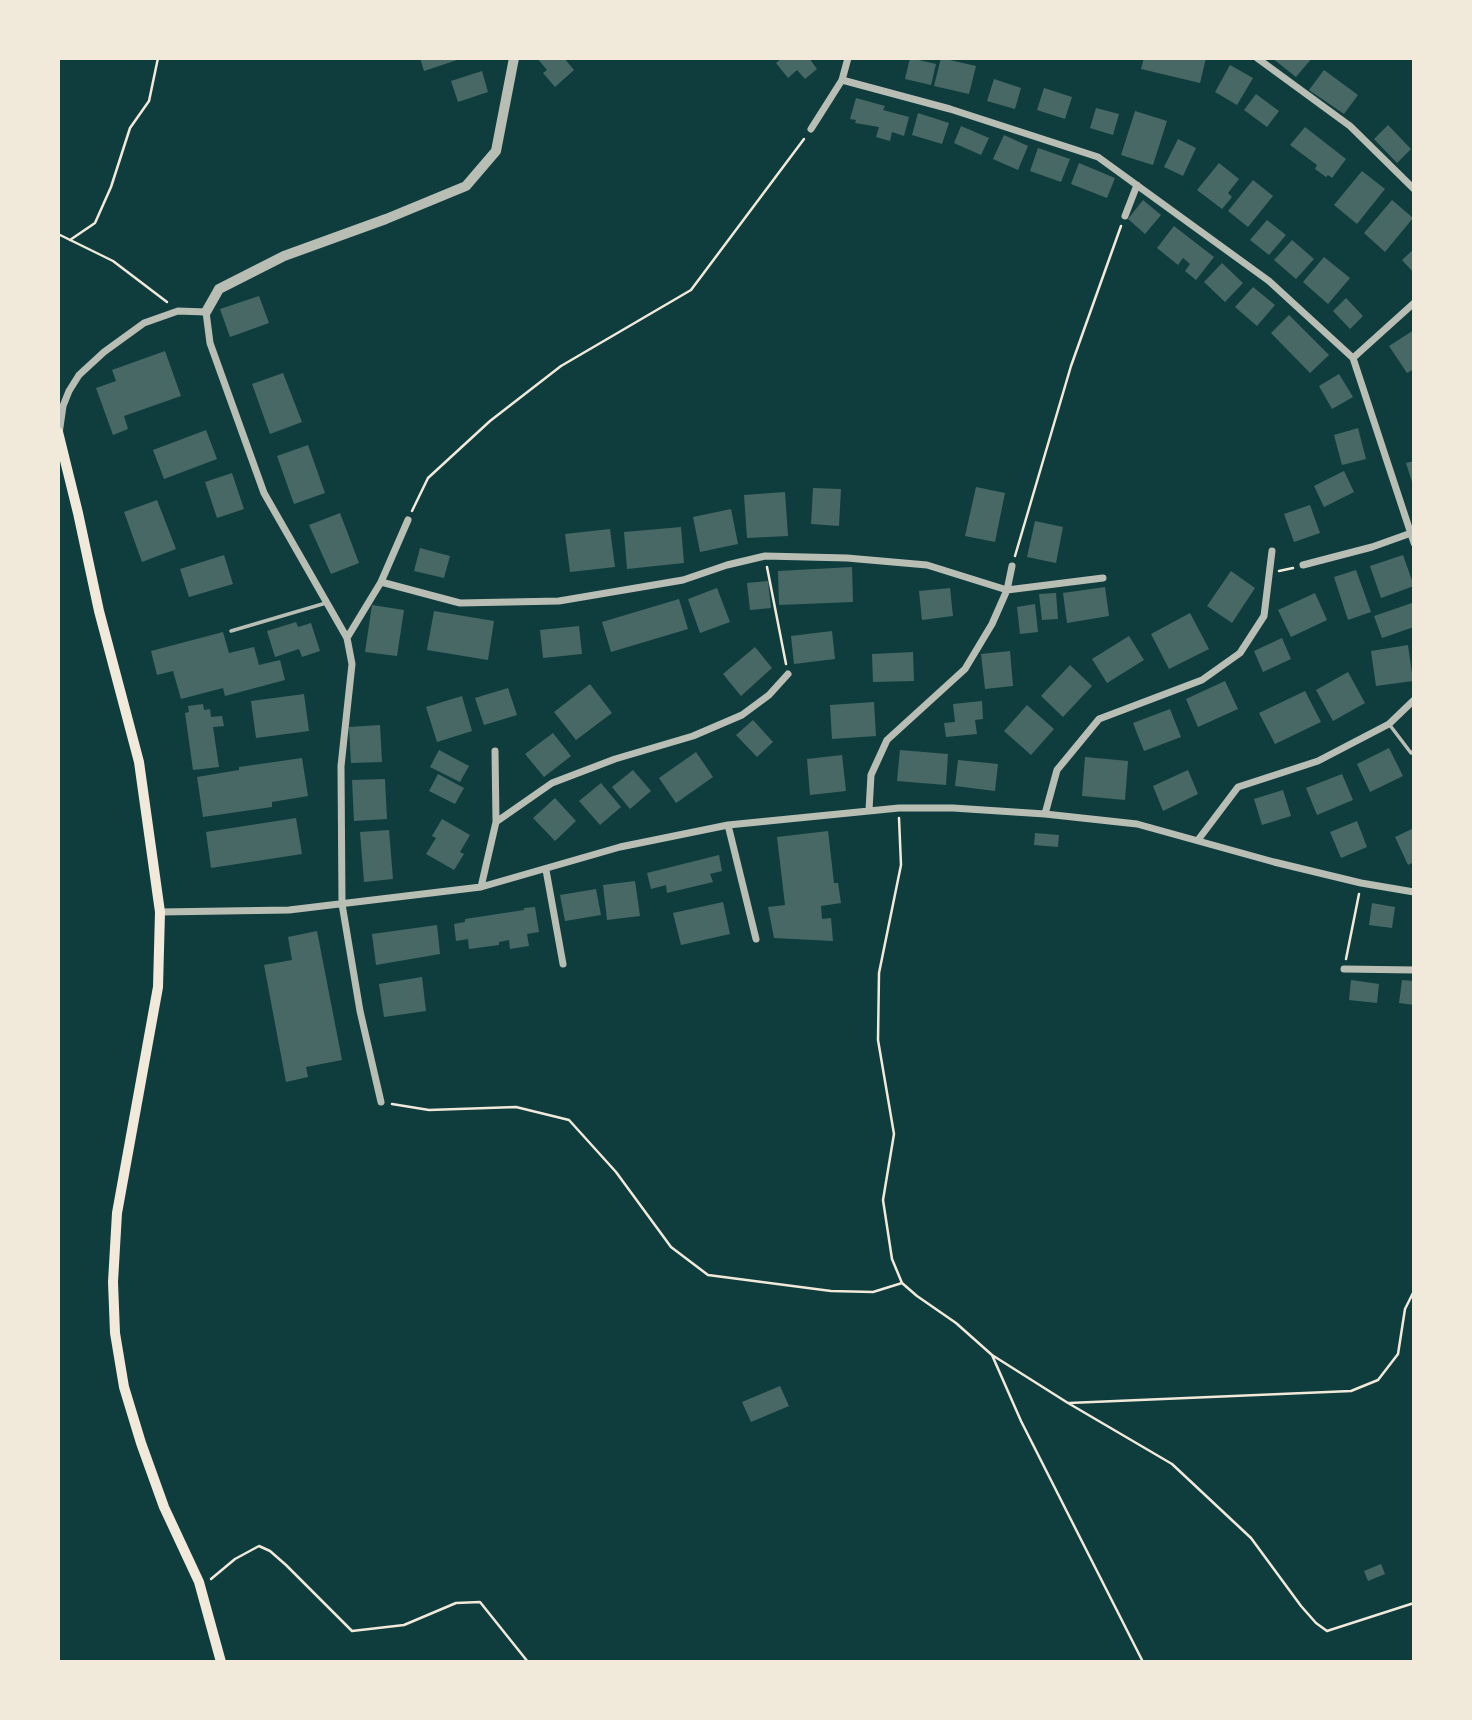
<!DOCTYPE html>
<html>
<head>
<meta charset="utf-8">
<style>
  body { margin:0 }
  #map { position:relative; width:1472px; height:1720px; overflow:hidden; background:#0f3d3e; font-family:"IBM Plex Sans",sans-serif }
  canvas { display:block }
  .frame { position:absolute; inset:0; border:60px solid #f1e9da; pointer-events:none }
</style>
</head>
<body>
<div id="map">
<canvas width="1472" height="1720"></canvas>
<div class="frame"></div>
</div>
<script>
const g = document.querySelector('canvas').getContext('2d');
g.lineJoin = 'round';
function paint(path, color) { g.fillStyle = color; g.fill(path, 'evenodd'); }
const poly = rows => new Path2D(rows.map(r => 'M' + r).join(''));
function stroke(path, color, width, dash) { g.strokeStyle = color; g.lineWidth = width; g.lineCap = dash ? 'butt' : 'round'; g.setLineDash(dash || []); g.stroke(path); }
const building = poly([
  [420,58,463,58,424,71],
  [537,58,564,58,574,70,555,87,543,73,547,70],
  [782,58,809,58,817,69,805,79,797,70,788,78,776,63],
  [910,58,936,64,931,85,905,79],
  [941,58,976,66,969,94,934,86],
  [1144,58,1206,58,1200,83,1141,69],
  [1272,58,1312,58,1296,77],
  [1230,65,1253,78,1237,105,1215,92],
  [1324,70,1358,95,1344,114,1309,90],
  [482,71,488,92,458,102,451,81],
  [994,79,1021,88,1015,109,987,101],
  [1044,88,1072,97,1065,119,1037,110],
  [1256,94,1279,111,1267,127,1244,110],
  [856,98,885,106,883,110,909,117,904,136,892,132,890,141,876,137,879,127,855,123,856,120,850,119],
  [1096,108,1119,114,1113,135,1090,128],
  [1135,111,1167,121,1153,165,1121,155],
  [918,113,949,123,942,144,912,135],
  [1388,125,1411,149,1397,163,1374,139],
  [961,126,989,138,981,155,954,143],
  [1305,127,1346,159,1332,178,1328,175,1326,177,1315,169,1317,165,1290,145],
  [1004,135,1028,146,1018,170,993,159],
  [1178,139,1196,148,1183,176,1164,167],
  [1038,148,1070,159,1061,182,1030,171],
  [1079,163,1115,178,1107,198,1071,184],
  [1219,163,1239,179,1228,193,1232,197,1222,209,1197,190],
  [1362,171,1385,189,1357,224,1334,205],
  [1253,180,1273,196,1248,227,1228,211],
  [1143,200,1161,215,1145,234,1128,219],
  [1392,200,1413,218,1385,252,1364,233],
  [1267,220,1286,235,1269,255,1250,240],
  [1174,226,1214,257,1196,280,1185,271,1190,264,1183,258,1178,265,1157,248],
  [1292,240,1314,259,1296,279,1274,260],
  [1414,249,1414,273,1402,260],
  [1324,257,1350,278,1328,304,1303,282],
  [1222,263,1243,283,1225,302,1204,282],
  [1253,287,1275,305,1257,326,1235,307],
  [259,296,269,323,230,337,220,309],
  [1346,298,1363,316,1350,329,1333,311],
  [1289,315,1329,355,1310,373,1271,333],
  [1414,330,1414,369,1407,373,1389,346],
  [165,351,181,396,124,416,128,429,113,435,96,388,116,381,112,370],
  [283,373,302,422,270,434,252,384],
  [1339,374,1353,397,1332,409,1319,386],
  [1358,428,1366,459,1342,465,1334,435],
  [206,430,217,459,164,479,153,450],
  [308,445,325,493,294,504,277,456],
  [1414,461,1414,488,1406,463],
  [1344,471,1354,492,1324,507,1314,486],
  [232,473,244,509,217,518,205,482],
  [976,487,1005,493,995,542,965,536],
  [813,488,841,489,839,526,811,524],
  [785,492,788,536,747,538,744,495],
  [157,500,176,549,142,562,124,512],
  [1310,505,1320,533,1294,542,1284,514],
  [731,509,738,544,700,552,693,517],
  [340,513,359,563,331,574,309,525],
  [1035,521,1063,527,1056,563,1027,557],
  [681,527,684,563,627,569,624,532],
  [610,529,615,567,570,572,565,534],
  [420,548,450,556,444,578,414,571],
  [224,555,233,584,189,597,180,569],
  [1403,555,1414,586,1381,598,1370,566],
  [852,567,853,602,779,605,778,571],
  [1356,570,1371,612,1348,620,1334,577],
  [1231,571,1255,588,1232,623,1207,606],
  [768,581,771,608,750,610,747,583],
  [1105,587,1109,616,1067,623,1063,593],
  [717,588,730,622,700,633,688,599],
  [950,588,953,616,922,620,919,591],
  [1056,593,1058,619,1042,620,1039,594],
  [1315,593,1327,620,1291,637,1278,610],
  [679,599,688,629,611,652,602,622],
  [1412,603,1414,627,1382,638,1374,616],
  [1035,604,1038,632,1020,634,1017,607],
  [372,605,404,610,397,656,365,652],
  [434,611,494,621,488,660,427,650],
  [1190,613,1209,649,1169,669,1151,634],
  [296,622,298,627,311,623,320,651,302,657,299,649,275,657,267,631],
  [579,626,582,654,543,658,540,630],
  [832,631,835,659,794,664,791,636],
  [223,632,229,653,254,647,259,665,280,660,285,680,225,696,223,688,181,699,173,671,157,675,151,651],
  [1129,636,1144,660,1107,683,1092,659],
  [1282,638,1291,659,1263,672,1254,651],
  [1408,645,1413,681,1376,686,1371,651],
  [755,647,772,668,741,696,723,674],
  [1010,651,1013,686,985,689,981,654],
  [913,652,914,681,873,682,872,654],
  [1070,665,1092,686,1063,717,1041,696],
  [1348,672,1365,703,1333,721,1316,690],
  [1225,681,1238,709,1198,727,1186,699],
  [590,684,612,713,576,740,554,712],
  [508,688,517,715,484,725,475,698],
  [1305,691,1321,722,1275,744,1259,713],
  [304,694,309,731,256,738,251,701],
  [462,696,472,731,437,742,426,707],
  [982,701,983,719,975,720,977,734,946,737,944,723,955,722,953,704],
  [874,702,876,736,832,739,830,705],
  [203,704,204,710,210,709,211,717,222,716,224,726,213,727,219,767,193,770,185,713,189,712,188,706],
  [1027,705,1054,729,1031,755,1004,731],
  [1170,709,1181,737,1144,751,1133,723],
  [753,720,773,742,757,757,736,735],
  [380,725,382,762,351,763,349,727],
  [553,733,571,756,544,777,525,754],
  [1389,748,1403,776,1370,792,1357,764],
  [439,750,469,766,460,782,430,767],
  [900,750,948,754,946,785,897,781],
  [696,752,713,777,676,803,659,778],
  [842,755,846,791,810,795,807,759],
  [1085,757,1128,761,1125,800,1082,796],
  [302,758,308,796,272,802,272,807,203,817,197,777,239,770,239,767],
  [958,760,998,764,995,791,955,786],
  [633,770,651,791,630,809,612,787],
  [1188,770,1198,794,1163,811,1153,786],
  [438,774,464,788,455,804,429,791],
  [1342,774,1353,800,1317,815,1306,788],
  [385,779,387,819,354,821,352,780],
  [601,783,621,807,600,825,579,801],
  [1283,790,1291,816,1262,825,1254,799],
  [555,798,576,821,555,841,533,818],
  [296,818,302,854,211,868,206,832],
  [442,819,470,835,460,852,464,854,454,870,426,854,436,838,432,836],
  [1357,821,1367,847,1341,858,1330,832],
  [1414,828,1414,862,1408,865,1395,837],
  [389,830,393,879,364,882,360,832],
  [828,831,834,883,838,883,841,903,821,906,822,919,831,918,833,941,774,938,768,907,785,905,777,837],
  [1035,833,1059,835,1058,847,1034,845],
  [719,855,722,871,710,874,713,882,667,893,666,885,651,889,647,873],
  [635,881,640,916,607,920,603,885],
  [596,889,601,915,565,921,560,895],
  [723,902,730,934,681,945,673,913],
  [1372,903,1395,907,1392,928,1369,925],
  [535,907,539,932,527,934,529,946,510,949,509,940,499,942,499,945,469,949,468,939,456,941,454,924,465,922,465,919,524,910,524,908],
  [437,925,440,954,376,965,372,934],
  [317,931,342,1060,306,1067,308,1077,286,1082,264,965,292,960,288,937],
  [422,977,426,1011,384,1017,379,984],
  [1351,980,1379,984,1377,1003,1349,1000],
  [1402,980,1414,981,1414,1005,1399,1003],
  [780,1386,789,1406,751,1422,742,1402],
  [1381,1564,1385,1574,1368,1581,1364,1571]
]);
const path = poly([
  [58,234,113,261,167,302],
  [70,240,95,223,111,187,130,128,149,101,158,58],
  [412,511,428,478,490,421,561,366,691,290,804,139],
  [1015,556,1071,366,1121,226],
  [767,567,786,664],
  [1279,571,1293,568],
  [899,818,901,865,879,973,878,1040,894,1134,883,1200,892,1259,902,1283,917,1296,956,1323,992,1355,1021,1421,1143,1662],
  [1346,959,1359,894],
  [392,1104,429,1110,516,1107,569,1120,616,1172,671,1247,708,1275,831,1291,873,1292,902,1283],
  [992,1355,1068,1403,1172,1464,1251,1538,1301,1606,1316,1623,1327,1631,1414,1603],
  [1069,1403,1351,1391,1378,1380,1398,1354,1405,1309,1414,1291],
  [211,1579,235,1559,259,1546,270,1551,286,1565,352,1631,404,1625,456,1603,480,1602,528,1662]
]);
const service = poly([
  [231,631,326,603],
  [1389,724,1411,753,1414,751]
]);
const minor = poly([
  [1257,58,1350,126,1414,189],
  [842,80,950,109,1098,157,1269,281,1353,358,1414,543],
  [811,129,842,80,848,58],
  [1125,216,1137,185],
  [1353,358,1414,303],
  [59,434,63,406,69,391,79,375,104,352,144,323,178,311,206,312,210,343,264,493,347,638,352,664,341,766,342,904,360,1011,381,1102],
  [1303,565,1372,547,1414,532],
  [381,582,460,603,559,601,683,580,727,565,765,556,847,558,927,565,1007,590,1103,578],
  [347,638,381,582,408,520],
  [495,751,496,822],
  [869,810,871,775,887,740,965,669,992,624,1007,590,1012,566],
  [1045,814,1057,770,1099,719,1202,680,1240,653,1264,616,1272,551],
  [728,825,756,939],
  [1198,840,1238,787,1318,761,1389,724,1414,700],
  [546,870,563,964],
  [481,887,496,822,552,783,615,759,693,736,742,715,769,695,788,674],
  [160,912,289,910,481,887,620,847,728,825,899,808,953,808,1045,814,1137,824,1274,862,1361,883,1414,892],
  [1344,969,1414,970]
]);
const tertiary = poly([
  [206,312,219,289,284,256,386,219,466,186,496,151,514,58]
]);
const secondary = poly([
  [58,432,78,513,99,611,139,762,160,912,158,987,117,1213,113,1282,115,1333,124,1387,141,1443,164,1507,199,1582,221,1662]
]);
paint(building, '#486865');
stroke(path, '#f1e9da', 2.5);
stroke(service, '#b8beb3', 3.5);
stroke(minor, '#b8beb3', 7);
stroke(tertiary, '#b8beb3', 10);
stroke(secondary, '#f1e9da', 10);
</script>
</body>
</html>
